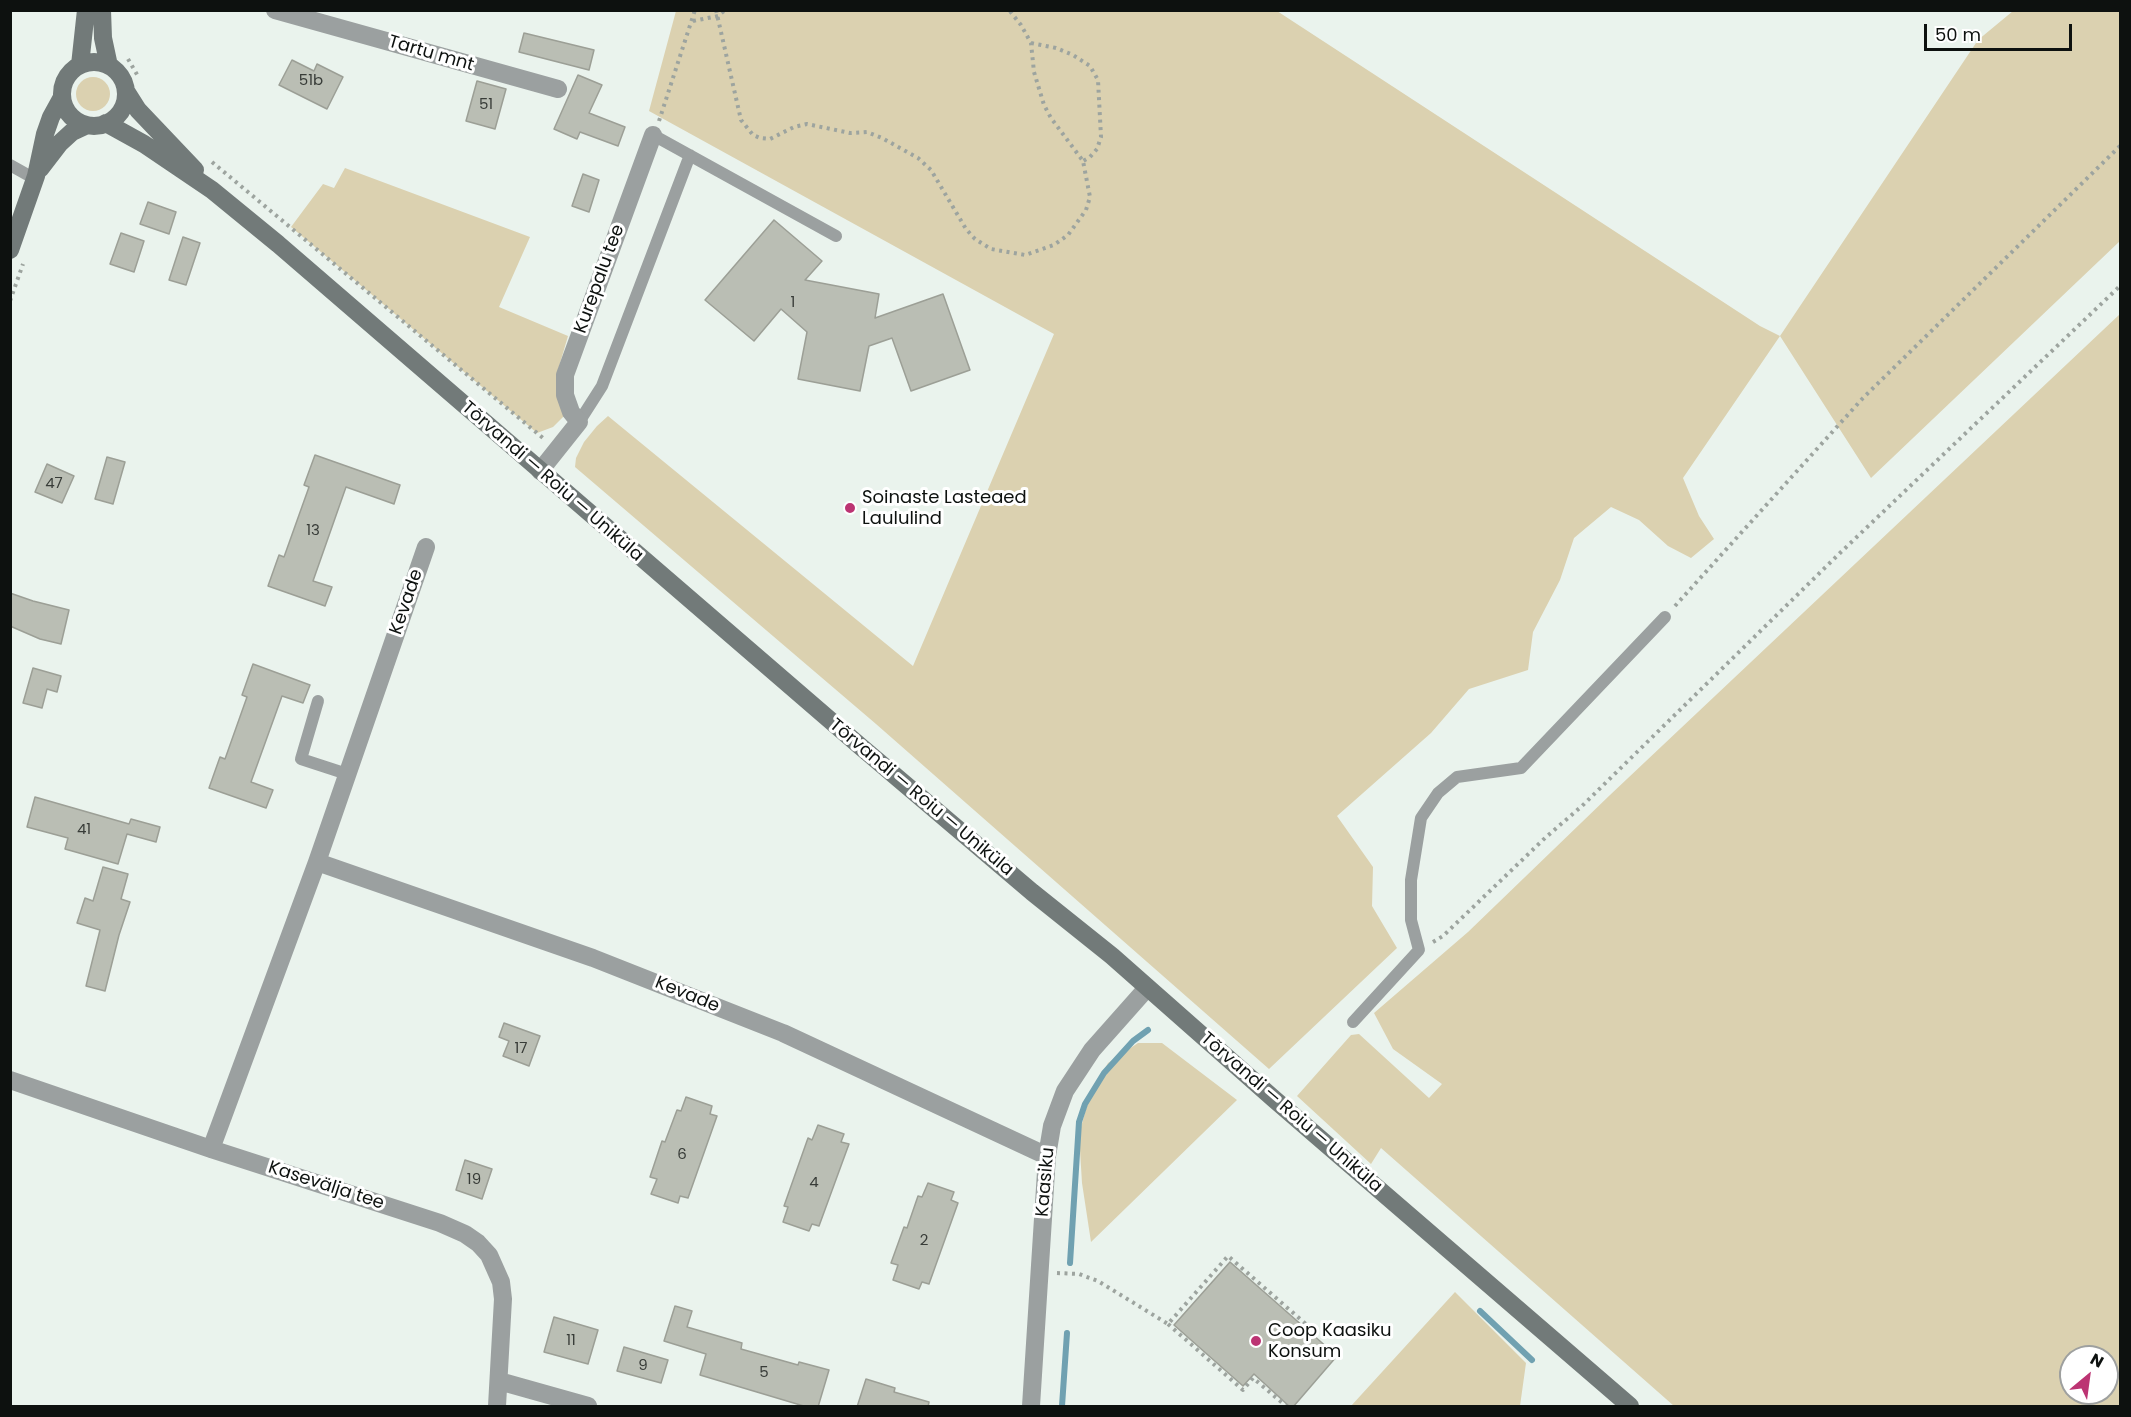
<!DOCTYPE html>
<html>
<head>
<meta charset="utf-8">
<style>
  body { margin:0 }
  #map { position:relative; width:2131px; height:1417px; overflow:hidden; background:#eaf3ed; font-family:Poppins,sans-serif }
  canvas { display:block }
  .frame { position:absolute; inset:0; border:12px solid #0d110f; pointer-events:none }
  .north { position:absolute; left:2059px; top:1345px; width:60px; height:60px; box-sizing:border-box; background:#fff; border:2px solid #9ea09f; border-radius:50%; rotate:29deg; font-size:16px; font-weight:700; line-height:24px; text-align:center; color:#0d110f }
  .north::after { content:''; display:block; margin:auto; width:21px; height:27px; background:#bc3473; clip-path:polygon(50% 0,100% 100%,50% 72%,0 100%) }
  .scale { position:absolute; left:1924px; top:24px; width:148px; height:27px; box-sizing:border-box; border:3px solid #0d110f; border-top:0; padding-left:8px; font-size:18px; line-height:21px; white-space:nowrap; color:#0d110f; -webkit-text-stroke:4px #fff; paint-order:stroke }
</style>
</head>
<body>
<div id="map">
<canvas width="2131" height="1417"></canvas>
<div class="frame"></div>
<div class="north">N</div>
<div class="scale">50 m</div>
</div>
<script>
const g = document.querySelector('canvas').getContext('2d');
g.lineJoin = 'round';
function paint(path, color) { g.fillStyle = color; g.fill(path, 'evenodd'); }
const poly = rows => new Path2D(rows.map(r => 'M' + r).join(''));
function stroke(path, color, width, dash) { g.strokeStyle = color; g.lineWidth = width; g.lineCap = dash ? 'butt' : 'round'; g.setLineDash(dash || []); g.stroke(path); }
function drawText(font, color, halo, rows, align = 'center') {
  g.font = font + ' Poppins,sans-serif'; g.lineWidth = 6; g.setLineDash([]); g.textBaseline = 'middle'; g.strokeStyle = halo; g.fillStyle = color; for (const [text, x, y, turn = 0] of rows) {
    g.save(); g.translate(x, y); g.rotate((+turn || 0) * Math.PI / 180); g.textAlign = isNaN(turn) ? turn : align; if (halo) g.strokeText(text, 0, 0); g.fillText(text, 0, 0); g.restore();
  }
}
const green = poly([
  [676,11,1277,11,1760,326,1780,336,1978,40,2013,11,2120,11,2120,241,1871,478,1780,336,1683,478,1699,516,1714,539,1691,558,1668,546,1639,520,1611,507,1574,538,1560,580,1533,632,1528,670,1469,689,1431,733,1337,816,1373,867,1372,906,1397,948,1269,1069,876,724,575,467,576,458,584,442,597,426,608,416,913,666,1054,334,649,111],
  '76 94a17 17 0 1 1 34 0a17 17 0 1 1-34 0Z',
  [345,168,530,237,499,307,568,336,558,370,564,416,553,427,537,433,291,227,323,184,334,188],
  [2120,314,2120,1406,1674,1406,1381,1148,1371,1164,1297,1096,1351,1035,1359,1034,1429,1098,1442,1084,1393,1049,1374,1013,1468,932,1610,795],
  [2071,1357,2107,1357,2107,1393,2071,1393],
  [1138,1043,1162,1043,1237,1100,1091,1242,1082,1183,1079,1134,1090,1095,1108,1063],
  [1455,1292,1526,1363,1520,1406,1351,1406]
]);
const stream = poly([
  [1070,1263,1079,1122,1085,1104,1104,1073,1133,1041,1148,1030],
  [1480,1311,1532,1360],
  [1062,1406,1067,1333]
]);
const building = poly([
  [524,33,594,50,589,70,519,52,524,33],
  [292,60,314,71,317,64,343,77,327,109,279,85,292,60],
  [578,75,602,85,589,113,625,127,618,146,580,132,577,139,554,129,578,75],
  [477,81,506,89,495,129,466,121,477,81],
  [583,174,599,180,589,212,572,206,583,174],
  [148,202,176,212,169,234,140,224,148,202],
  [774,220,822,261,805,280,879,294,875,318,943,294,970,370,911,391,892,338,869,346,860,391,798,379,807,332,781,309,754,341,705,300,774,220],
  [121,233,144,241,134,272,110,264,121,233],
  [183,237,200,243,186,285,169,280,183,237],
  [315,455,400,485,394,504,346,487,313,581,332,587,325,606,268,586,279,555,284,557,309,487,304,485,315,455],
  [107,457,125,462,113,504,95,499,107,457],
  [47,464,74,476,62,503,35,492,47,464],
  [10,593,33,601,69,610,61,644,40,639,10,626,10,593],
  [253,664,310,685,303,703,282,696,251,782,273,790,266,808,209,788,220,757,225,759,247,697,242,695,253,664],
  [33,668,61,676,57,692,47,689,42,708,23,703,33,668],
  [35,797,129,824,131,819,160,827,156,842,127,834,118,864,65,849,68,838,27,827,35,797],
  [103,867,128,874,121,899,130,902,119,935,105,991,86,986,100,930,77,923,85,898,93,901,103,867],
  [504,1023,540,1036,529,1066,503,1056,509,1041,499,1037,504,1023],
  [686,1097,712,1106,710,1114,717,1116,688,1198,680,1196,678,1203,651,1194,657,1179,650,1177,662,1141,665,1142,677,1110,681,1111,686,1097],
  [818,1125,844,1134,841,1142,849,1144,819,1226,812,1224,809,1231,783,1222,788,1207,784,1206,808,1138,812,1140,818,1125],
  [465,1160,492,1169,482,1199,456,1190,465,1160],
  [928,1183,954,1192,951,1200,958,1203,929,1284,922,1282,919,1289,893,1280,898,1265,891,1263,904,1227,907,1228,918,1196,922,1197,928,1183],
  [1230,1262,1337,1356,1293,1407,1290,1407,1254,1374,1243,1386,1174,1325,1230,1262],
  [675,1306,692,1311,687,1327,742,1343,741,1349,798,1365,799,1362,829,1370,818,1407,807,1407,700,1375,706,1354,664,1341,675,1306],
  [554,1317,598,1330,588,1364,544,1352,554,1317],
  [624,1347,668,1360,661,1383,617,1371,624,1347],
  [866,1379,895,1388,894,1392,929,1402,928,1407,857,1407,866,1379]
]);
const path = poly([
  [716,10,741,120,753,135,760,138,770,139,794,127,807,124,850,133,867,132,882,138,918,158,931,170,966,229,975,239,991,249,1025,255,1054,245,1068,235,1086,210,1090,197,1083,161,1051,118,1044,105,1034,72,1031,43,1021,25,1009,10],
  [693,21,718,16,725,10],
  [1031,43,1056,48,1073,55,1090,66,1098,80,1101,137,1097,149,1090,157,1083,161],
  [128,59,139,78],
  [659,121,695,10],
  [212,162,543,438],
  [10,301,23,264],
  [1675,606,1863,398,2120,146],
  [1433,942,1443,936,1545,838,1582,806,1840,553,2120,286],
  [1057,1273,1079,1274,1098,1281,1168,1324,1228,1256,1315,1332],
  [1168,1324,1243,1390,1253,1378,1286,1406]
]);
const lane = poly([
  [653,135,836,236],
  [10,165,35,179],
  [579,422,602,386,690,155],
  [318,701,301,759,347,774],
  [1353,1022,1419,950,1411,920,1411,880,1421,818,1438,793,1457,777,1521,768,1665,617]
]);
const street = poly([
  [275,10,558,89],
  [540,471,579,422,571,412,565,395,565,375,653,135],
  [317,862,593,958,783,1033,1047,1156],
  [10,1080,211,1149,440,1223,465,1234,478,1243,489,1255,501,1282,503,1299,497,1406],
  [211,1149,317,862,426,547],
  [499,1381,588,1406],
  [1031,1406,1047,1156,1052,1126,1065,1091,1092,1050,1147,988]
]);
const secondary = poly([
  [102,10,103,38,109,66],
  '62 94a32 32 0 1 1 64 0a32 32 0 1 1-64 0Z',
  [80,65,86,10],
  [126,91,138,110,195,170],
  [106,123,144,144,212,190,278,244,860,746,1032,892,1112,956,1274,1099,1630,1406],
  [40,169,60,143,72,132,87,125],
  [10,250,36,176,45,134,51,117,62,97]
]);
const markers = [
  [850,508,6,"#bc3473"],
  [1256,1341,6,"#bc3473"]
];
const numberNames = [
  ["51b",311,81],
  ["51",486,105],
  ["1",793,303],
  ["47",54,484],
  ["13",313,531],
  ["41",84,830],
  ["17",521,1049],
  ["6",682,1155],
  ["19",474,1180],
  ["4",814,1183],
  ["2",924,1241],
  ["11",571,1341],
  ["9",643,1366],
  ["5",764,1373]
];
const streetNames = [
  ["Tartu mnt",431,54,16],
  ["Kurepalu tee",600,279,-70],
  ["Tõrvandi — Roiu — Uniküla",552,482,41],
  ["Kevade",407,602,-71],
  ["Tõrvandi — Roiu — Uniküla",921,798,40],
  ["Kevade",687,995,22],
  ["Tõrvandi — Roiu — Uniküla",1291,1113,41],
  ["Kaasiku",1046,1182,-85],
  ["Kasevälja tee",326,1186,18]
];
const poiNames = [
  ["Soinaste Lasteaed",862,498],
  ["Laululind",862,519],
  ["Coop Kaasiku",1268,1331],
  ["Konsum",1268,1352]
];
paint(green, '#dbd1b0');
stroke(stream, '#70a1b1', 6);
paint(building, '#babeb4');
stroke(building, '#9c9f96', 1.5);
stroke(path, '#9da49f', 4, [3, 4.5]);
stroke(lane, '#9ba0a0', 12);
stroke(street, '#9ba0a0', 18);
stroke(secondary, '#727a79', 18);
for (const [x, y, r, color] of markers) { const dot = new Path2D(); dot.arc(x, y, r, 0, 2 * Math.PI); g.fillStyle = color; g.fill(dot); stroke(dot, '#fff', 2); }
drawText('15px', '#383c38', null, numberNames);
drawText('18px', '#0d110f', '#fff', streetNames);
drawText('18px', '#0d110f', '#fff', poiNames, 'left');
</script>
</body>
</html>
